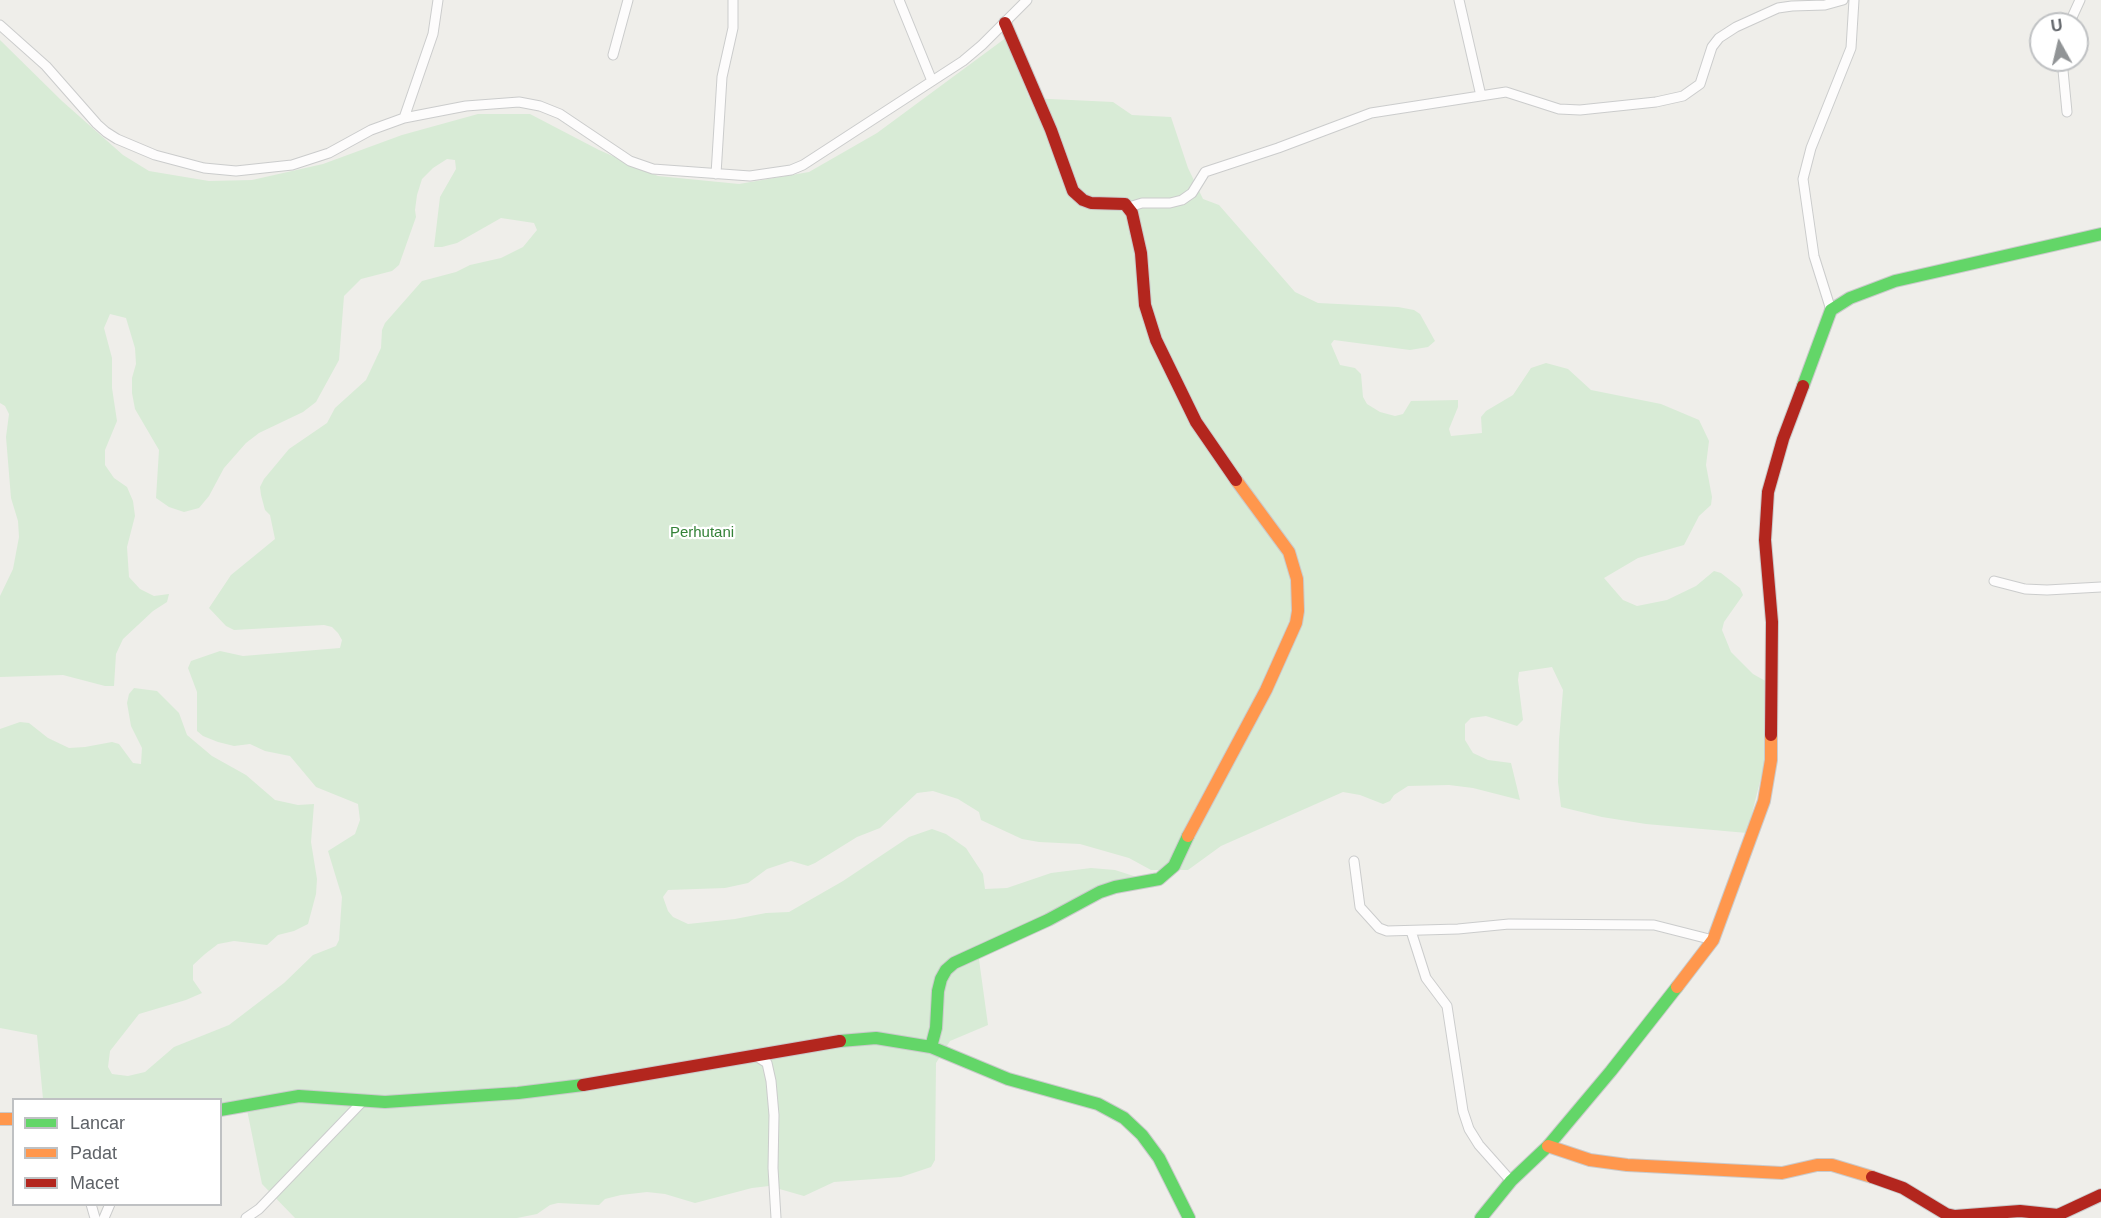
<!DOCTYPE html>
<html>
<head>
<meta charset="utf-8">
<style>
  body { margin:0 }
  #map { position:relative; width:2101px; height:1218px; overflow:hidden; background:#efeeea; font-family:Arial,sans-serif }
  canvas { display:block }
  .legend { position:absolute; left:12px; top:1098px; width:210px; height:108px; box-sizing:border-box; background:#fff; border:2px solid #bfc1c3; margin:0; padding:8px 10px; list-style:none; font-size:18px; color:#5f6368 }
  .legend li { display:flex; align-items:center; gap:12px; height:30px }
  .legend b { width:30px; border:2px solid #bfc1c3 }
  .north { position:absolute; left:2029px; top:12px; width:60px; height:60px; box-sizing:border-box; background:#fff; border:2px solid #bfc1c3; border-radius:50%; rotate:352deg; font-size:16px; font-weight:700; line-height:24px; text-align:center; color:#5f6368 }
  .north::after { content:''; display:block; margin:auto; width:21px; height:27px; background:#919496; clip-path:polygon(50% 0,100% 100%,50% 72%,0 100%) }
</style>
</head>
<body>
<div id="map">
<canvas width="2101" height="1218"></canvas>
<ul class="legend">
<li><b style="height:8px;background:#63d668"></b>Lancar</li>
<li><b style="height:8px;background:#ff974d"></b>Padat</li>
<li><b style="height:8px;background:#b3261e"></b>Macet</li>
</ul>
<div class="north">U</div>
</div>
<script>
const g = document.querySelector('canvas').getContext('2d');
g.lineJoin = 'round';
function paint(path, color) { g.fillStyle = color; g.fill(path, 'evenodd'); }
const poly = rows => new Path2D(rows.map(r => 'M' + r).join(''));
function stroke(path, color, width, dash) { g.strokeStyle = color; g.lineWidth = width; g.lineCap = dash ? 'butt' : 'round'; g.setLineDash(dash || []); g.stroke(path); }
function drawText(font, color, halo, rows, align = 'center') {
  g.font = font + ' Arial,sans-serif'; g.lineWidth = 4.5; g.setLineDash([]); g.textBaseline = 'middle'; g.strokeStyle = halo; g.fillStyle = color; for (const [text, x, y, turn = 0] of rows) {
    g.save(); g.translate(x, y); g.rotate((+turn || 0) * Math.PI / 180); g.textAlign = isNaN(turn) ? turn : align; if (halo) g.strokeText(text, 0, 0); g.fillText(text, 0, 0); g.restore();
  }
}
const green = poly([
  [1007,37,1029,98,1113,102,1132,115,1171,117,1188,168,1203,199,1219,205,1295,292,1318,303,1398,307,1414,310,1420,314,1435,341,1428,347,1410,350,1334,340,1331,344,1340,365,1355,368,1361,374,1363,397,1367,404,1380,412,1395,416,1403,414,1411,401,1458,400,1458,407,1449,429,1451,436,1482,433,1481,417,1486,411,1513,395,1531,368,1546,363,1568,369,1591,390,1661,404,1699,420,1709,441,1706,465,1712,497,1711,505,1699,516,1684,545,1638,558,1604,578,1623,600,1637,606,1667,600,1696,586,1714,571,1721,573,1740,588,1743,595,1724,622,1722,630,1731,652,1753,674,1769,683,1768,750,1747,833,1646,824,1602,817,1561,807,1558,782,1559,740,1563,690,1552,667,1519,672,1518,680,1523,720,1517,726,1486,716,1471,718,1465,724,1465,740,1473,753,1488,760,1511,763,1520,800,1473,788,1449,785,1408,786,1394,795,1390,801,1383,804,1360,795,1343,792,1221,846,1188,870,1151,870,1129,858,1080,844,1039,842,1022,839,981,820,979,812,958,799,933,791,917,793,880,828,857,837,815,863,808,866,791,861,767,869,748,883,725,888,668,890,663,897,668,911,673,917,688,924,735,919,766,913,789,912,843,881,909,837,932,829,946,834,966,848,983,874,985,889,1007,888,1051,873,1091,868,1115,870,1143,879,1055,912,977,945,988,1025,950,1041,936,1063,935,1160,931,1167,901,1177,834,1182,804,1196,769,1186,752,1188,695,1203,665,1194,647,1192,621,1195,605,1199,599,1205,558,1203,550,1205,537,1214,517,1218,295,1218,262,1184,245,1100,221,1103,220,1100,43,1099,37,1035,0,1028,0,729,20,722,29,723,48,738,69,748,85,747,112,742,119,744,133,763,141,764,142,748,131,726,127,703,129,694,134,688,157,691,179,713,187,735,212,756,246,775,275,800,298,805,314,804,311,842,317,879,316,894,308,924,294,931,278,935,267,945,234,941,218,944,205,954,193,965,193,980,202,993,186,1000,139,1014,110,1051,108,1067,112,1074,128,1076,145,1072,174,1047,229,1025,284,983,313,955,336,946,339,940,342,897,328,851,355,834,360,820,358,804,316,787,290,756,265,751,250,744,234,746,218,742,203,736,197,731,197,692,188,668,191,661,220,651,243,656,340,648,342,640,338,633,332,627,324,625,234,630,226,626,209,608,231,575,275,539,270,515,265,510,261,495,260,487,264,479,289,449,327,423,335,408,366,380,381,348,382,330,385,323,422,281,456,272,470,265,501,258,523,247,537,230,534,223,501,218,457,243,442,247,434,247,440,197,456,169,455,160,447,159,433,168,422,179,417,195,415,210,416,217,399,265,392,271,361,279,344,296,339,360,316,402,303,412,259,433,246,443,224,468,209,496,199,508,184,512,169,507,156,498,159,450,135,409,132,393,132,378,136,364,135,348,126,318,110,314,104,328,112,358,112,388,117,421,105,450,105,465,114,478,127,487,133,501,135,516,127,547,129,577,140,589,154,596,169,594,167,602,153,611,123,639,116,654,114,686,105,686,63,675,0,677,0,596,13,569,19,537,18,521,11,498,6,437,9,414,5,406,0,403,0,40,62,101,123,155,149,171,209,181,252,180,323,164,402,135,478,114,530,114,599,150,658,176,739,184,809,172,877,133]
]);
const street = poly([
  [899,0,932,81],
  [1459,0,1481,96],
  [2069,24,2080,0],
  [0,25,46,66,97,124,106,132,117,139,155,155,204,168,236,171,292,165,329,153,371,130,404,118,466,106,519,102,540,106,560,114,630,161,653,169,750,176,791,170,803,165,963,61,982,45,1027,0],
  [613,55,628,0],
  [2062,60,2067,112],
  [404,118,433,34,438,0],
  [716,174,722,77,733,28,733,0],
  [1129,207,1142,203,1170,203,1182,200,1192,193,1205,172,1278,148,1371,113,1506,92,1559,109,1580,110,1656,102,1683,96,1700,84,1712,47,1719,38,1736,27,1778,8,1792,6,1825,5,1843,0],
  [1831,310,1814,256,1803,179,1811,148,1851,48,1854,0],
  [1994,581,2025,589,2047,590,2101,587],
  [1354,861,1360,907,1379,928,1387,931,1458,929,1509,924,1654,925,1713,940],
  [1411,931,1426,978,1447,1006,1463,1111,1469,1129,1479,1145,1511,1181],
  [756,1056,767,1063,771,1081,774,1115,773,1168,776,1218],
  [91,1204,95,1218],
  [104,1218,110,1204],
  [246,1218,259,1209,362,1102]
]);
const fast = poly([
  [1803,386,1831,310,1850,298,1895,281,2101,234],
  [840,1041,876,1038,931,1047,1008,1079,1098,1104,1124,1118,1142,1135,1159,1158,1189,1218],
  [931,1047,936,1028,938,991,941,979,946,970,954,963,1048,920,1100,892,1115,887,1159,879,1174,866,1188,836],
  [220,1110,299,1096,385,1102,518,1093,583,1085],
  [1481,1218,1511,1181,1548,1146,1611,1071,1677,987]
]);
const slow = poly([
  [1188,836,1266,690,1296,623,1298,611,1297,579,1289,552,1236,480],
  [1677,987,1713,940,1764,801,1771,760,1771,735],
  [0,1119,14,1119],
  [1548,1146,1590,1160,1627,1165,1782,1173,1817,1165,1832,1165,1872,1177]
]);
const jam = poly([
  [1005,23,1051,130,1073,191,1083,200,1091,203,1125,204,1132,213,1141,253,1145,305,1156,340,1196,422,1236,480],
  [1771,735,1772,622,1765,540,1768,492,1783,439,1803,386],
  [583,1085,840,1041],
  [1872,1177,1903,1188,1946,1214,1955,1216,2020,1211,2058,1215,2101,1195]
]);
const parkNames = [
  ["Perhutani",702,533]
];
paint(green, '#d8ebd6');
stroke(street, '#cbcccc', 11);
stroke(fast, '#cacacb', 14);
stroke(slow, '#cacacb', 14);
stroke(jam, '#cacacb', 14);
stroke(street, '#fdfcfc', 9);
stroke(fast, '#63d668', 12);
stroke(slow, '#ff974d', 12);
stroke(jam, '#b3261e', 12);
drawText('15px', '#348238', '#fff', parkNames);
</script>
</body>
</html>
